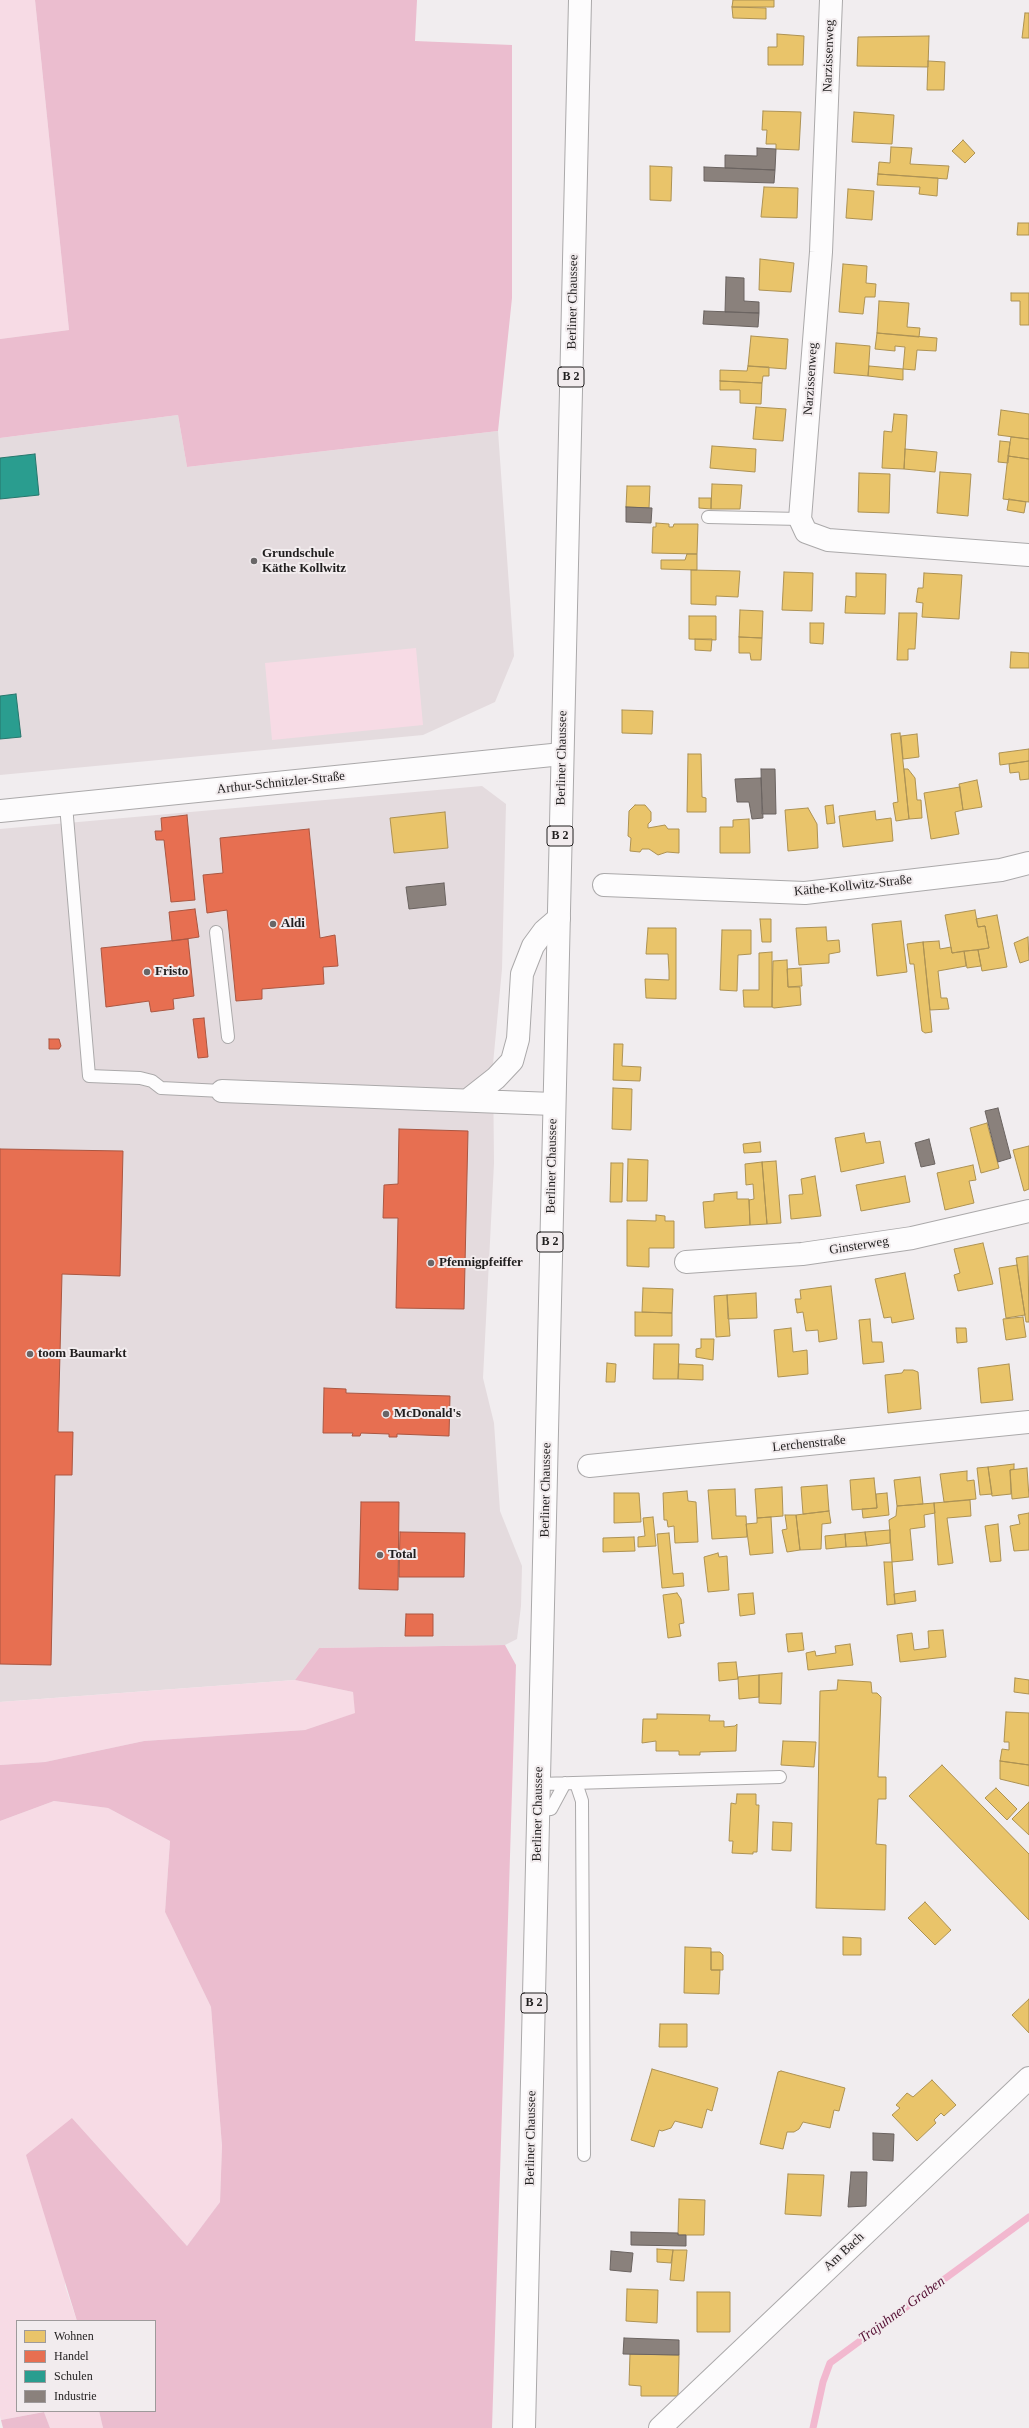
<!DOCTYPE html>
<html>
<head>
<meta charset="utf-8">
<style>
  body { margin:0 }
  #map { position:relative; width:1029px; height:2428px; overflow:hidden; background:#f1edef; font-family:Georgia,serif }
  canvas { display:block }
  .legend { position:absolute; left:16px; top:2320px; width:140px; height:92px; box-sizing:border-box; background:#f2ecee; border:1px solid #9e9a9b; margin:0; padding:5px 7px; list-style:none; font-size:12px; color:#201e1e }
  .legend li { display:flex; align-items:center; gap:8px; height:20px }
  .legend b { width:20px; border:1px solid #9e9a9b }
</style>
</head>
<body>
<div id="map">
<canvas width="1029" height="2428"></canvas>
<ul class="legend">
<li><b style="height:11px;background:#e9c46a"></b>Wohnen</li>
<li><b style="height:11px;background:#e76f51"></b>Handel</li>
<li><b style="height:11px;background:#2a9d8f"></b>Schulen</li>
<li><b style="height:11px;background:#8a817c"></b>Industrie</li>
</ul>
</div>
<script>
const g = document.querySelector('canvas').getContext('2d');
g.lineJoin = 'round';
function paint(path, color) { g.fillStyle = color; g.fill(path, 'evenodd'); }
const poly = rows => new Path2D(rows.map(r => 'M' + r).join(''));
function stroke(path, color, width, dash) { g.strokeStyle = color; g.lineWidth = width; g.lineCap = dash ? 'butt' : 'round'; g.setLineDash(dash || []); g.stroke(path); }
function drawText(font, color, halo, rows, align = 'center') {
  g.font = font + ' Georgia,serif'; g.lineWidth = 4; g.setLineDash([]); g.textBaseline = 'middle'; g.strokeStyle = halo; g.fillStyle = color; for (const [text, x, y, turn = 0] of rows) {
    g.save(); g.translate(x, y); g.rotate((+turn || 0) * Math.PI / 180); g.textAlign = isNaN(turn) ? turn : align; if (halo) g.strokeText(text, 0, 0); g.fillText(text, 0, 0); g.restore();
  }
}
const built = poly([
  [178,415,187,467,498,431,514,656,495,702,423,735,0,775,0,438],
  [482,786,506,804,502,969,493,1064,494,1163,483,1378,494,1423,500,1511,522,1566,521,1606,517,1639,505,1645,319,1648,295,1680,0,1702,0,829]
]);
const green = poly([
  [0,0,35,0,69,330,0,339],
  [416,648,423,725,272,740,265,663],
  [295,1680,353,1692,356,1713,305,1730,144,1741,45,1762,0,1765,0,1702],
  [54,1801,108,1808,170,1841,165,1912,211,2007,222,2146,220,2202,187,2246,72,2118,65,2286,77,2321,17,2321,17,2411,99,2411,103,2428,50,2428,44,2412,1,2420,0,2416,0,1821]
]);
const forest = poly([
  [35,0,417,0,415,41,512,45,512,298,498,431,187,467,178,415,0,438,0,339,69,330],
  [505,1645,516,1665,492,2428,103,2428,99,2411,155,2411,155,2321,77,2321,26,2155,72,2118,187,2246,220,2202,222,2146,211,2007,165,1912,170,1841,108,1808,54,1801,0,1821,0,1765,45,1762,144,1741,305,1730,355,1713,353,1692,295,1680,319,1648],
  [44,2412,50,2428,3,2428,1,2420]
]);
const homes = poly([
  [733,0,774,0,774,7,732,7,733,0],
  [732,7,766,8,766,19,733,18,732,7],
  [1025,13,1029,13,1029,38,1022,38,1025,13],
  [777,34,804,36,803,65,768,65,768,47,777,47,777,34],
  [929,36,928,67,857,66,858,37,929,36],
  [928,61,945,62,944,90,927,90,928,61],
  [763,111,801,112,799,150,776,149,776,144,766,144,767,130,762,130,763,111],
  [854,112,894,115,892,144,852,142,854,112],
  [963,140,975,153,965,163,952,151,963,140],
  [891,147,912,148,910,164,949,166,947,179,878,174,879,162,890,163,891,147],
  [650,166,672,167,671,201,650,200,650,166],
  [878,174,938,178,937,196,919,194,920,187,877,185,878,174],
  [764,187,798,188,797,218,761,217,764,187],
  [848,189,874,191,872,220,846,218,848,189],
  [1018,223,1029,223,1029,235,1017,235,1018,223],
  [760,259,794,263,791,292,759,290,760,259],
  [843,264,867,266,866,283,876,284,875,297,865,297,863,314,839,312,843,264],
  [1011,293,1029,293,1029,325,1020,325,1020,301,1011,301,1011,293],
  [879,301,909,303,907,327,920,328,919,337,877,333,879,301],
  [877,333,937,338,936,351,917,350,915,370,903,369,905,347,895,346,895,351,875,349,877,333],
  [751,336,788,339,786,369,748,366,751,336],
  [836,343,870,346,868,376,834,373,836,343],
  [748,366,769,367,769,376,763,376,762,383,720,381,720,370,747,371,748,366],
  [869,366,903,369,903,380,868,376,869,366],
  [720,381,762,383,761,404,740,403,740,390,720,390,720,381],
  [756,407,786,409,783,441,753,439,756,407],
  [1001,410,1029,414,1029,439,998,435,1001,410],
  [894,414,907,415,904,469,882,468,884,431,892,432,894,414],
  [1011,437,1029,439,1029,459,1008,456,1011,437],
  [1000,441,1010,442,1008,463,998,462,1000,441],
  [712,446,756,449,755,472,710,468,712,446],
  [905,449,937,452,935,472,904,469,905,449],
  [1008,456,1029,459,1029,502,1003,499,1008,456],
  [940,472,971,474,968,516,937,513,940,472],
  [859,473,890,474,889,513,858,512,859,473],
  [712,484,742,485,740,509,711,509,712,484],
  [627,486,650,486,649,508,626,507,627,486],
  [699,498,711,498,711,509,699,508,699,498],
  [1009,499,1026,502,1024,513,1007,510,1009,499],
  [656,523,669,524,669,527,673,527,674,524,698,524,697,554,652,553,653,527,656,527,656,523],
  [687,554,697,554,697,570,661,569,661,560,685,560,687,554],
  [691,570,740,571,738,597,716,596,716,605,691,604,691,570],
  [784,572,813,573,812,611,782,610,784,572],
  [856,573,886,574,885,614,845,613,846,596,856,597,856,573],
  [924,573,962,575,959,619,922,617,923,603,916,602,918,588,923,588,924,573],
  [740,610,763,611,762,638,739,637,740,610],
  [899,613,917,613,915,649,908,649,908,660,897,660,899,613],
  [689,616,716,616,716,640,689,639,689,616],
  [810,623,824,623,823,644,810,643,810,623],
  [739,637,762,638,761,660,751,660,750,653,739,653,739,637],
  [695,639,712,639,711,651,695,650,695,639],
  [1011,652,1029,653,1029,668,1010,668,1011,652],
  [622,710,653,711,652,734,622,733,622,710],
  [900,733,909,819,896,821,893,803,898,802,891,734,900,733],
  [917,734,919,757,903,759,901,736,917,734],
  [1029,749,1029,761,1000,765,999,753,1029,749],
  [688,754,701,754,702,797,706,798,706,812,687,812,688,754],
  [1029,761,1029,779,1020,780,1019,772,1010,773,1009,764,1029,761],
  [904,769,908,769,915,778,917,800,921,800,922,818,909,819,904,769],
  [977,780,982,807,963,810,959,784,977,780],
  [960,787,963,810,955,812,959,834,931,839,924,793,960,787],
  [635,805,645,805,651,812,651,821,648,824,648,828,665,825,668,829,679,829,679,853,667,852,658,855,649,849,642,849,640,852,630,851,631,838,628,836,629,811,635,805],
  [833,805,835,823,827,824,825,806,833,805],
  [808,808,817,824,818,848,788,851,785,810,808,808],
  [875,811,876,820,891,818,893,841,843,847,839,816,875,811],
  [445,812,448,848,394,853,390,818,445,812],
  [749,819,750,853,720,853,720,827,733,827,733,820,749,819],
  [975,910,978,927,985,926,989,948,952,953,945,915,975,910],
  [997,915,1007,967,982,971,978,950,989,948,985,926,978,927,976,919,997,915],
  [760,919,771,919,771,942,762,942,760,919],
  [901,921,907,972,877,976,872,924,901,921],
  [826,927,827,941,839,940,840,952,829,954,829,963,799,965,796,928,826,927],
  [648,928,676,928,676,999,646,998,645,979,669,980,669,971,668,954,646,954,648,928],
  [722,930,751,930,751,954,738,955,737,991,720,990,722,930],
  [1028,937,1029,960,1020,963,1014,943,1028,937],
  [939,941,940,949,951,947,952,953,964,951,966,966,938,971,941,998,947,998,949,1009,930,1010,923,942,939,941],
  [923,942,932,1032,925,1033,922,1031,914,964,910,964,907,944,923,942],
  [978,950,981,966,967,968,964,951,978,950],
  [772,952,772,1007,744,1007,743,990,759,990,759,953,772,952],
  [787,960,788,987,800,987,801,1005,774,1008,772,1007,773,961,787,960],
  [801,968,802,986,788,987,787,969,801,968],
  [614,1044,623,1044,622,1066,641,1067,640,1081,613,1080,614,1044],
  [613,1088,632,1089,631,1130,612,1129,613,1088],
  [987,1123,999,1168,981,1173,970,1128,987,1123],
  [864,1133,866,1143,880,1141,884,1163,841,1172,835,1138,864,1133],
  [760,1142,761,1152,744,1153,743,1144,760,1142],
  [1029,1146,1029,1189,1024,1191,1013,1150,1029,1146],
  [628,1159,648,1160,647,1201,627,1201,628,1159],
  [776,1161,781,1223,767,1224,762,1162,776,1161],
  [762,1162,767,1224,750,1225,749,1200,754,1199,753,1184,746,1185,745,1164,762,1162],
  [611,1163,623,1163,622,1202,610,1202,611,1163],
  [973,1165,976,1180,969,1181,974,1203,945,1210,937,1173,973,1165],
  [815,1176,821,1216,791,1219,789,1195,803,1194,801,1179,815,1176],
  [905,1176,910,1202,861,1211,856,1185,905,1176],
  [737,1192,737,1199,749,1199,750,1225,705,1228,703,1202,714,1201,714,1194,737,1192],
  [656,1215,665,1216,665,1221,674,1221,674,1248,649,1248,649,1267,627,1266,627,1220,656,1221,656,1215],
  [983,1243,993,1284,958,1291,954,1275,960,1273,954,1249,983,1243],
  [1028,1256,1029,1322,1026,1322,1016,1258,1028,1256],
  [1017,1265,1025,1315,1006,1318,999,1268,1017,1265],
  [905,1273,914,1319,892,1323,891,1317,884,1318,875,1279,905,1273],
  [831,1286,837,1339,819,1342,818,1330,806,1331,803,1312,797,1313,795,1299,801,1299,800,1290,831,1286],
  [643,1288,673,1289,672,1313,642,1312,643,1288],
  [756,1293,757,1318,728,1319,727,1295,756,1293],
  [727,1295,730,1336,716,1337,714,1296,727,1295],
  [635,1312,672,1313,672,1336,635,1336,635,1312],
  [1023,1317,1026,1337,1006,1340,1003,1319,1023,1317],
  [870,1319,872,1342,882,1342,884,1362,863,1364,859,1320,870,1319],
  [791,1328,793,1352,807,1350,808,1374,778,1377,774,1330,791,1328],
  [956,1328,966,1328,967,1342,957,1343,956,1328],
  [701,1339,714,1339,713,1360,696,1357,696,1349,701,1348,701,1339],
  [654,1344,679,1344,678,1379,653,1379,654,1344],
  [607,1363,616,1364,615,1382,606,1382,607,1363],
  [679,1364,703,1365,703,1380,678,1379,679,1364],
  [1009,1364,1013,1400,981,1403,978,1368,1009,1364],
  [904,1370,913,1370,918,1372,921,1409,888,1413,885,1375,902,1373,904,1370],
  [1014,1464,1014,1469,1010,1470,1011,1494,992,1496,988,1467,1014,1464],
  [988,1467,992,1494,980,1495,977,1468,988,1467],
  [1027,1468,1029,1497,1012,1499,1010,1470,1027,1468],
  [967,1471,967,1481,974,1480,976,1499,944,1502,940,1474,967,1471],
  [920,1477,923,1504,897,1506,894,1480,920,1477],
  [874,1478,877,1508,852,1510,850,1480,874,1478],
  [827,1485,829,1511,803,1514,801,1487,827,1485],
  [782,1487,783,1516,757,1518,755,1489,782,1487],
  [735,1489,736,1516,746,1516,747,1537,712,1539,708,1490,735,1489],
  [687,1491,688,1501,696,1502,698,1542,675,1543,674,1526,668,1527,667,1520,664,1520,663,1493,687,1491],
  [614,1493,639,1493,641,1522,614,1523,614,1493],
  [887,1493,889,1515,863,1518,862,1509,877,1508,876,1494,887,1493],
  [970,1500,971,1516,947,1518,953,1563,938,1565,934,1503,970,1500],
  [934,1503,935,1513,924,1515,925,1527,910,1529,913,1560,892,1562,889,1520,896,1516,897,1506,934,1503],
  [829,1511,831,1523,822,1524,821,1549,800,1550,796,1515,829,1511],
  [1029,1513,1029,1550,1014,1551,1010,1526,1020,1524,1018,1515,1029,1513],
  [785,1515,796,1515,800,1550,787,1552,782,1530,787,1529,785,1515],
  [653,1517,656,1546,638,1547,638,1537,645,1536,643,1518,653,1517],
  [771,1517,773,1553,750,1555,746,1524,757,1523,757,1518,771,1517],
  [998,1524,1001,1561,990,1562,985,1526,998,1524],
  [890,1530,890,1543,867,1546,865,1532,890,1530],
  [865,1532,867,1546,846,1547,845,1534,865,1532],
  [669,1533,673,1574,683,1573,684,1586,662,1588,657,1534,669,1533],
  [845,1534,846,1547,826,1549,825,1536,845,1534],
  [634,1537,635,1551,603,1552,603,1538,634,1537],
  [718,1553,719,1557,727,1556,729,1590,708,1592,704,1557,718,1553],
  [884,1562,892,1562,895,1604,887,1605,884,1562],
  [915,1591,916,1601,895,1604,894,1594,915,1591],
  [677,1593,681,1599,684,1623,679,1624,681,1636,668,1638,663,1595,677,1593],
  [753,1593,755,1614,740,1616,738,1594,753,1593],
  [943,1630,946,1657,900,1662,897,1635,912,1633,914,1650,929,1648,928,1631,943,1630],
  [802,1633,804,1650,788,1652,786,1634,802,1633],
  [850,1644,853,1665,808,1670,806,1653,815,1651,816,1656,836,1653,835,1646,850,1644],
  [736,1662,738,1679,719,1681,718,1663,736,1662],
  [782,1673,781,1704,759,1703,759,1675,782,1673],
  [759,1675,759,1697,739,1699,738,1677,759,1675],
  [1015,1678,1029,1680,1029,1694,1014,1692,1015,1678],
  [838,1680,871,1682,872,1693,877,1693,881,1697,878,1777,886,1777,886,1799,878,1799,876,1844,886,1845,885,1910,816,1908,820,1691,837,1690,838,1680],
  [1006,1712,1029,1713,1029,1765,1000,1761,1002,1749,1009,1750,1009,1742,1004,1742,1006,1712],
  [657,1714,710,1715,709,1721,724,1721,724,1727,735,1726,737,1724,736,1751,700,1752,700,1755,679,1755,679,1751,656,1751,656,1741,642,1743,643,1719,657,1719,657,1714],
  [783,1741,816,1742,814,1767,781,1765,783,1741],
  [1000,1761,1029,1765,1029,1786,1000,1779,1000,1761],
  [942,1765,1029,1854,1029,1920,909,1796,942,1765],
  [996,1788,1017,1809,1007,1820,985,1798,996,1788],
  [737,1794,756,1794,756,1805,759,1805,757,1852,753,1852,753,1854,732,1853,733,1841,729,1841,731,1803,736,1804,737,1794],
  [1029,1802,1029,1835,1012,1819,1029,1802],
  [773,1822,792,1823,791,1851,772,1850,773,1822],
  [925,1902,951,1930,935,1945,908,1918,925,1902],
  [843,1937,861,1938,861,1955,843,1955,843,1937],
  [685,1947,711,1948,711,1970,720,1970,719,1994,684,1993,685,1947],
  [711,1952,720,1952,723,1955,723,1970,711,1970,711,1952],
  [1029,1999,1029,2033,1012,2015,1029,1999],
  [660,2024,687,2024,687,2047,659,2047,660,2024],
  [652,2069,718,2088,712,2111,707,2109,702,2128,675,2121,671,2128,662,2131,659,2130,654,2147,631,2140,652,2069],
  [781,2071,845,2088,839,2111,834,2110,830,2128,803,2122,799,2129,794,2132,787,2132,783,2149,760,2144,778,2072,781,2071],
  [932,2080,956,2105,944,2116,941,2113,934,2120,936,2123,917,2141,892,2115,900,2108,896,2105,907,2093,913,2097,932,2080],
  [788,2174,824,2175,821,2216,785,2214,788,2174],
  [679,2199,705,2200,704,2235,678,2235,679,2199],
  [657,2249,673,2250,671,2263,657,2262,657,2249],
  [673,2250,687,2250,684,2281,670,2280,673,2250],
  [627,2289,658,2290,657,2323,626,2321,627,2289],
  [697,2292,730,2292,730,2332,697,2332,697,2292],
  [630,2354,679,2355,678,2396,641,2396,641,2386,629,2385,630,2354]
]);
const shops = poly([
  [187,815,195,900,171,902,164,840,156,840,155,831,162,831,161,818,187,815],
  [309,829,320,938,335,935,338,966,323,967,324,984,262,989,262,999,236,1001,227,910,207,913,203,875,223,873,220,838,309,829],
  [195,909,199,937,172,941,169,912,195,909],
  [188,939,194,996,173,999,174,1009,151,1012,149,1001,106,1007,101,948,188,939],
  [204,1018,208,1057,198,1058,193,1019,204,1018],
  [49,1039,59,1039,61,1046,59,1049,49,1049,49,1039],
  [399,1129,468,1131,464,1309,396,1308,398,1218,383,1218,384,1185,398,1184,399,1129],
  [0,1149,123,1151,120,1276,62,1274,58,1432,73,1432,72,1475,55,1475,51,1665,0,1664,0,1149],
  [324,1388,346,1389,346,1393,450,1396,449,1436,397,1434,397,1437,389,1437,389,1434,361,1433,360,1436,352,1436,353,1433,323,1433,324,1388],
  [361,1502,399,1502,398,1590,359,1589,361,1502],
  [400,1532,465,1533,464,1577,399,1577,400,1532],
  [406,1614,433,1614,433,1636,405,1636,406,1614]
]);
const schools = poly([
  [35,454,39,495,0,499,0,458,35,454],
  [16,694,21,737,0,739,0,696,16,694]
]);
const industry = poly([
  [757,148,776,149,775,170,725,168,725,155,757,156,757,148],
  [704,167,775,170,774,183,704,181,704,167],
  [726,277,744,278,744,301,759,302,759,313,725,312,726,277],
  [704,311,759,313,758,327,703,324,704,311],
  [626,507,652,508,651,523,626,522,626,507],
  [761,769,775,769,776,814,762,814,761,769],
  [761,778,763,818,752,819,749,802,737,802,735,779,761,778],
  [444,883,446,905,409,909,406,887,444,883],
  [998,1108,1011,1158,998,1162,985,1111,998,1108],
  [929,1139,935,1164,921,1167,915,1143,929,1139],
  [873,2133,894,2134,893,2161,873,2160,873,2133],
  [851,2172,867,2172,866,2206,848,2207,851,2172],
  [631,2232,678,2233,678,2235,686,2235,686,2246,631,2245,631,2232],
  [611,2251,633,2253,631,2272,610,2270,611,2251],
  [624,2338,679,2340,679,2355,623,2354,624,2338]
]);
const stream = poly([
  [813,2428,823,2382,830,2363,1029,2217]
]);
const service = poly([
  [708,517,800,519],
  [66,805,89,1076,140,1078,152,1081,161,1088,222,1091],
  [216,932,228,1037],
  [576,1783,582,1801,584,2155],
  [539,1784,780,1777],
  [539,1810,551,1809,565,1783]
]);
const minor = poly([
  [831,0,821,252,800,519,806,532,828,540,1029,555],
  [0,811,562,754],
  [604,885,805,893,1001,870,1029,863],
  [222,1091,553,1104],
  [468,1100,496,1078,512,1061,518,1039,522,974,533,946,544,931,559,918],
  [686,1262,802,1254,912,1238,1029,1211],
  [589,1466,1029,1422],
  [660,2428,1029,2078]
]);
const primary = poly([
  [524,2428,580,0]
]);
const markers = [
  [254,561,4,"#696667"],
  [273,924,4,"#696667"],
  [147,972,4,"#696667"],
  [431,1263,4,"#696667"],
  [30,1354,4,"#696667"],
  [386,1414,4,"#696667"],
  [380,1555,4,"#696667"]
];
const shields = [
  [571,377,26],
  [560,836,26],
  [550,1242,26],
  [534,2003,26]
];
const shieldNames = [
  ["B 2",571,377],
  ["B 2",560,836],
  ["B 2",550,1242],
  ["B 2",534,2003]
];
const streetNames = [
  ["Narzissenweg",829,56,-88],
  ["Berliner Chaussee",573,302,-89],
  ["Narzissenweg",811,379,-86],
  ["Berliner Chaussee",562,758,-89],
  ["Arthur-Schnitzler-Straße",281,783,-6],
  ["Käthe-Kollwitz-Straße",853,886,-6],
  ["Berliner Chaussee",552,1166,-89],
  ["Ginsterweg",859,1246,-9],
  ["Lerchenstraße",809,1444,-6],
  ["Berliner Chaussee",546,1490,-89],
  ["Berliner Chaussee",538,1814,-89],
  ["Berliner Chaussee",531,2138,-89],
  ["Am Bach",844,2252,-43]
];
const poiNames = [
  ["Grundschule",262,554],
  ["Käthe Kollwitz",262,569],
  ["Aldi",281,924],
  ["Fristo",155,972],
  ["Pfennigpfeiffer",439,1263],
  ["toom Baumarkt",38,1354],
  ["McDonald's",394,1414],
  ["Total",388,1555]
];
const waterNames = [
  ["Trajuhner Graben",902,2310,-36]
];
paint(built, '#e4dbde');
paint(green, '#f7dbe5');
paint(forest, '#ebbdcf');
paint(homes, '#e9c46a');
stroke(homes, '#ad9253', 1);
paint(shops, '#e76f51');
stroke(shops, '#ab5742', 1);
paint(schools, '#2a9d8f');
stroke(schools, '#27776d', 1);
paint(industry, '#8a817c');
stroke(industry, '#6a6360', 1);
stroke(stream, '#f2b8cf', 7);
stroke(service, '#aba9aa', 14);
stroke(minor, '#aba9aa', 24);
stroke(primary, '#aba9aa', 24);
stroke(service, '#fdfcfd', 12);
stroke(minor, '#fdfcfd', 22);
stroke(primary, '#fdfcfd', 22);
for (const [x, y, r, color] of markers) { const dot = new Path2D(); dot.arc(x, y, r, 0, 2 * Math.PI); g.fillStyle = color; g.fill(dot); stroke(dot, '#f2ecee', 1.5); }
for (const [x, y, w] of shields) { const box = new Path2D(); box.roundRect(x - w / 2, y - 10, w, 20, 3); g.fillStyle = '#f2ecee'; g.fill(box); stroke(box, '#201e1e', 1); }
drawText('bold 12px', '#201e1e', null, shieldNames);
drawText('13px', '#201e1e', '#f2ecee', streetNames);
drawText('bold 13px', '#201e1e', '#f2ecee', poiNames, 'left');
drawText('italic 14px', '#530d31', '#f2ecee', waterNames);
</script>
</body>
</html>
